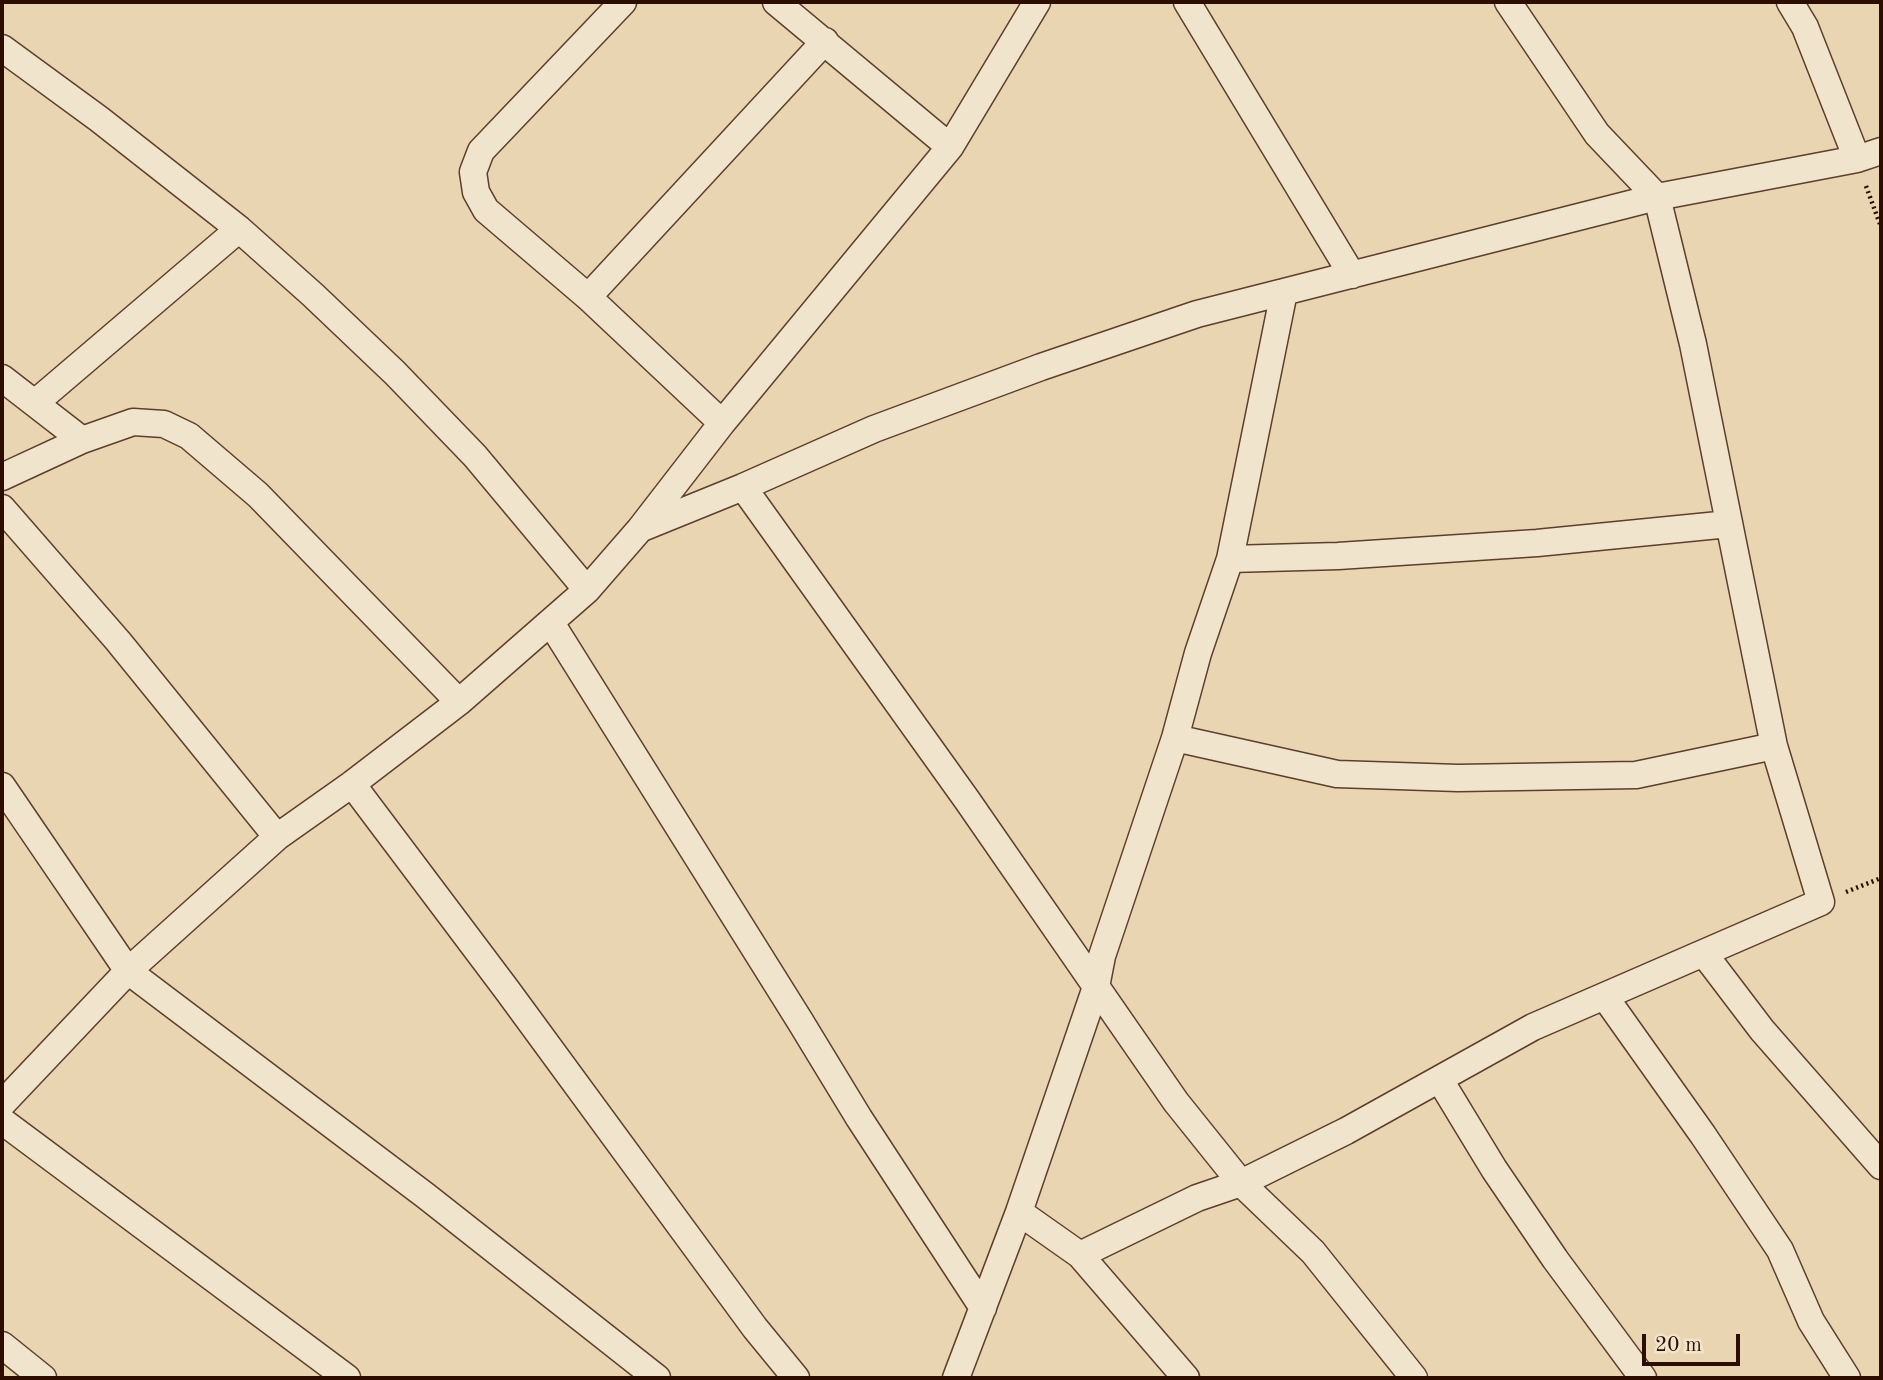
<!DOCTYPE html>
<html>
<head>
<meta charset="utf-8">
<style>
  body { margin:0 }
  #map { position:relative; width:1883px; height:1380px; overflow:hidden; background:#e9d5b1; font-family:"Old Standard TT",serif }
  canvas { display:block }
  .frame { position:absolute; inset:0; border:4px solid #2d0d00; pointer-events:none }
  .scale { position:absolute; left:1642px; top:1334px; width:98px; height:32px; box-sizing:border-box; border:4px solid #2d0d00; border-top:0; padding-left:9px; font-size:21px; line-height:24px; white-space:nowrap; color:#2d0d00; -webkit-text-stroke:5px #f1e4cc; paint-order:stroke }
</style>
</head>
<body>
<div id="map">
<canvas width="1883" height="1380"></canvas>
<div class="frame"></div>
<div class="scale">20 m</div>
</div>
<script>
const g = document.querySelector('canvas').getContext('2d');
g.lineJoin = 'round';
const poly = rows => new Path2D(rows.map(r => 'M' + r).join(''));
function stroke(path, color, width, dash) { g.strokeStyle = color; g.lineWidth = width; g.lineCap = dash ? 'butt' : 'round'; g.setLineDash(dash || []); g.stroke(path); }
const path = poly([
  [1866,186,1881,227],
  [1846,892,1881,878]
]);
const street = poly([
  [623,2,481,151,473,172,476,192,486,210,588,297,722,423],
  [776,2,950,147],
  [1187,2,1352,275],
  [1790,2,1805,27,1857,159],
  [2,48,99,119,239,229,313,295,395,373,475,456,587,590],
  [588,297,825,41],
  [2,378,82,440],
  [35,403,239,229],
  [2,477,82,440,133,422,164,424,189,436,258,495,459,702],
  [743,487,967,800,1176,1102,1241,1183,1313,1252,1414,1378],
  [2,508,118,641,277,837],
  [642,528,743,487,874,429,1041,367,1197,314,1657,197,1857,159,1881,151],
  [1230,559,1338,556,1537,543,1729,524],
  [551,623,800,1021,859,1118,983,1308],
  [1175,738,1337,774,1458,778,1636,775,1774,746],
  [352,784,507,990,755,1328,796,1378],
  [2,786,128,971,426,1196,657,1378],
  [1705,955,1762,1030,1881,1166],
  [1605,997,1703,1135,1780,1250,1811,1321,1847,1378],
  [1440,1080,1494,1169,1555,1259,1643,1378],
  [2,1104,128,971,277,837,352,784,459,702,587,590,640,529,722,423,950,147,1037,2],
  [2,1121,347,1378],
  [1019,1212,1080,1255,1186,1378],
  [1080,1255,1197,1198,1241,1183,1346,1131,1533,1027,1821,902,1774,746,1693,344,1657,197,1597,134,1508,2],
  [2,1345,43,1378],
  [956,1378,1019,1212,1096,987,1102,956,1175,738,1198,653,1230,559,1284,292]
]);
stroke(street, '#5c3f2c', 29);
stroke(path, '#2d0d00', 4.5, [2, 3.5]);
stroke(street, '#f1e4cc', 26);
</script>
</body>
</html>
